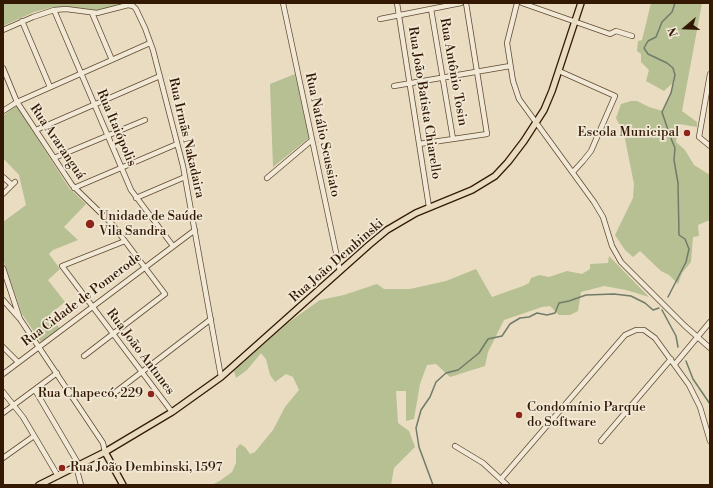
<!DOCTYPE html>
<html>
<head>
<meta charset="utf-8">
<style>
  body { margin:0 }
  #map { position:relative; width:713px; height:488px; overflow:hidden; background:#e9dcc0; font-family:"Libre Bodoni",serif }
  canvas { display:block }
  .frame { position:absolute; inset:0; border:4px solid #331904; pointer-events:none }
  .north { position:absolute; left:665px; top:8px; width:40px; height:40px; -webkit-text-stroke:3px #f1e8d6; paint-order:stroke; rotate:251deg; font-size:11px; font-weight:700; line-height:16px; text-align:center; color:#331904 }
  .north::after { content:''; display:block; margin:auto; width:14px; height:18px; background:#331904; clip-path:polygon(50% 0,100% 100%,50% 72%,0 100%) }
</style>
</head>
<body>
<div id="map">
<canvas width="713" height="488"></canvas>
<div class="frame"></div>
<div class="north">N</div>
</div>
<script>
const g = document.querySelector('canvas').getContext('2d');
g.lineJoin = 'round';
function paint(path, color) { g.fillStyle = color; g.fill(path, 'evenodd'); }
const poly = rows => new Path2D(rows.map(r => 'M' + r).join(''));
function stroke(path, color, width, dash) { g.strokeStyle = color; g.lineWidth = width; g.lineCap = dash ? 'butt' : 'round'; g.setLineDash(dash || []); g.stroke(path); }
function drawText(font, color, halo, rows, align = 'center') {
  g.font = font + ' "Libre Bodoni",serif'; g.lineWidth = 3.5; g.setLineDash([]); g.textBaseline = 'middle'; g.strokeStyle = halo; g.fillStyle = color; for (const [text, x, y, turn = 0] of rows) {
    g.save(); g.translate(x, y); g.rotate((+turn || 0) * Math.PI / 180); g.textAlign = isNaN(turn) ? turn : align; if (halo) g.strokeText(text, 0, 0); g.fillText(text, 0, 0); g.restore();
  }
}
const green = poly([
  [3,3,125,3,98,11,63,7,53,7,34,12,3,26],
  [651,3,702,3,682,111,697,122,697,127,679,124,676,142,685,150,694,165,710,175,710,220,698,225,699,236,693,237,691,262,682,273,678,284,669,275,661,271,640,251,633,257,625,250,615,235,633,198,634,184,624,134,616,118,621,104,631,101,637,101,649,107,663,111,675,81,664,91,646,81,649,70,641,62,641,54,637,51,638,41,642,40],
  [295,74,309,138,273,167,270,84],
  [16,105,69,188,86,204,64,227,78,240,53,250,49,254,60,269,48,280,65,302,50,314,60,329,41,342,22,314,3,259,3,222,26,205,19,175,3,158,3,116],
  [609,256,649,297,626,290,604,286,581,292,578,311,570,315,559,315,550,306,542,307,504,320,488,352,485,366,450,377,436,364,427,365,420,384,414,419,406,421,406,391,396,391,398,423,409,431,415,447,394,468,391,485,212,485,221,480,232,472,236,463,236,449,240,444,245,447,250,454,255,452,273,430,285,407,299,390,293,377,286,374,275,382,270,375,266,359,261,353,247,370,236,378,234,371,289,322,320,300,344,295,377,284,384,289,410,289,446,281,476,269,492,297,523,286,529,283,531,278,539,275,549,277,567,271,582,274,590,269,590,264,608,263]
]);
const stream = poly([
  [668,297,686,262,689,249,685,239,679,235,678,183,674,160,675,148,670,136,662,112,671,93,675,75,673,68,667,63,648,54,644,48,648,41,656,37,662,22,672,12,675,3],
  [662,310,676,336,678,347],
  [686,361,693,379,710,404],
  [433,485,419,447,416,428,421,410,430,397,436,382,446,373,458,370,479,353,488,339,502,336,510,324,520,318,529,317,537,313,547,315,555,313,559,303,569,301,586,295,614,294,631,296,645,303,653,310,659,308]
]);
const minor = poly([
  [283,3,340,271],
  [397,3,429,207],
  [517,3,507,43,513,81,519,99,594,202,603,217,612,246,621,262,685,326,710,348],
  [522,3,610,34,616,31,632,36],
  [431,9,453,139],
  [54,10,131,190,173,246],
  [92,13,112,60],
  [380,19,461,3],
  [22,21,50,87],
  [3,30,33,17,54,10,66,9,97,13,128,5,133,6,136,9,145,28,153,50,183,166,221,377],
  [3,68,17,102,72,185,112,224,165,294,84,356],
  [559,71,615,96,591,151,583,161,573,172],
  [710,74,699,137,710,146],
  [394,86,510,66],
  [3,111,17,102,150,43],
  [36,130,160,76],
  [419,144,487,134,466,3],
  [54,158,145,120],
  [3,177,12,185],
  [267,178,312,140],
  [74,188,177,144],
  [3,194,15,182],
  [136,198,185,177],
  [125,241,62,266,172,412],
  [3,268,20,319,103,443,105,452],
  [3,300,19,318],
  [3,347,18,362],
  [675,364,710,322],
  [3,374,195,230],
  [35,390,79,465],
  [3,392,23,417,58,476],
  [113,394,211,319],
  [3,413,57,373],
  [601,441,671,359],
  [455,446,483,463,507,485],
  [3,458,34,436],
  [76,466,81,485],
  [501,479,625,335,636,330,644,330,655,338,689,385,700,407,710,441]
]);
const major = poly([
  [105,452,123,485],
  [39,485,105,452,172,412,221,377,369,245,387,230,416,213,472,190,495,176,508,162,524,141,544,110,552,91,581,3]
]);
const markers = [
  [687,133,4,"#8f2418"],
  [90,224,5,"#8f2418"],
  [151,394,4,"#8f2418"],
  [519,415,4,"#8f2418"],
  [62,468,4,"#8f2418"]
];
const streetNames = [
  ["Rua Antônio Tosin",453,72,80],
  ["Rua João Batista Chiarello",424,103,81],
  ["Rua Itaiópolis",116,128,67],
  ["Rua Natálio Scussiato",322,135,78],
  ["Rua Irmãs Nakadaira",186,138,77],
  ["Rua Araranguá",57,142,56],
  ["Rua João Dembinski",337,261,-41],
  ["Rua Cidade de Pomerode",82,300,-37],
  ["Rua João Antunes",140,352,53]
];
const poiNames = [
  ["Escola Municipal",679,133,"right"],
  ["Unidade de Saúde",99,217],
  ["Vila Sandra",99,232],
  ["Rua Chapecó, 229",143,394,"right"],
  ["Condomínio Parque",527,408],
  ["do Software",527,423],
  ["Rua João Dembinski, 1597",70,468]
];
paint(green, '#b6c093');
stroke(stream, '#707b69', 1.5);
stroke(minor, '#604a33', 6);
stroke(major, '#331904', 8);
stroke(minor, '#f1e8d6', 4.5);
stroke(major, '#e9dcc0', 5.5);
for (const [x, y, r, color] of markers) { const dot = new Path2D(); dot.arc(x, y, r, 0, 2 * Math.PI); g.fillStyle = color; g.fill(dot); stroke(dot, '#f1e8d6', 1.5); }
drawText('13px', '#331904', '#f1e8d6', streetNames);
drawText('13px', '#331904', '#f1e8d6', poiNames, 'left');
</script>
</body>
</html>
